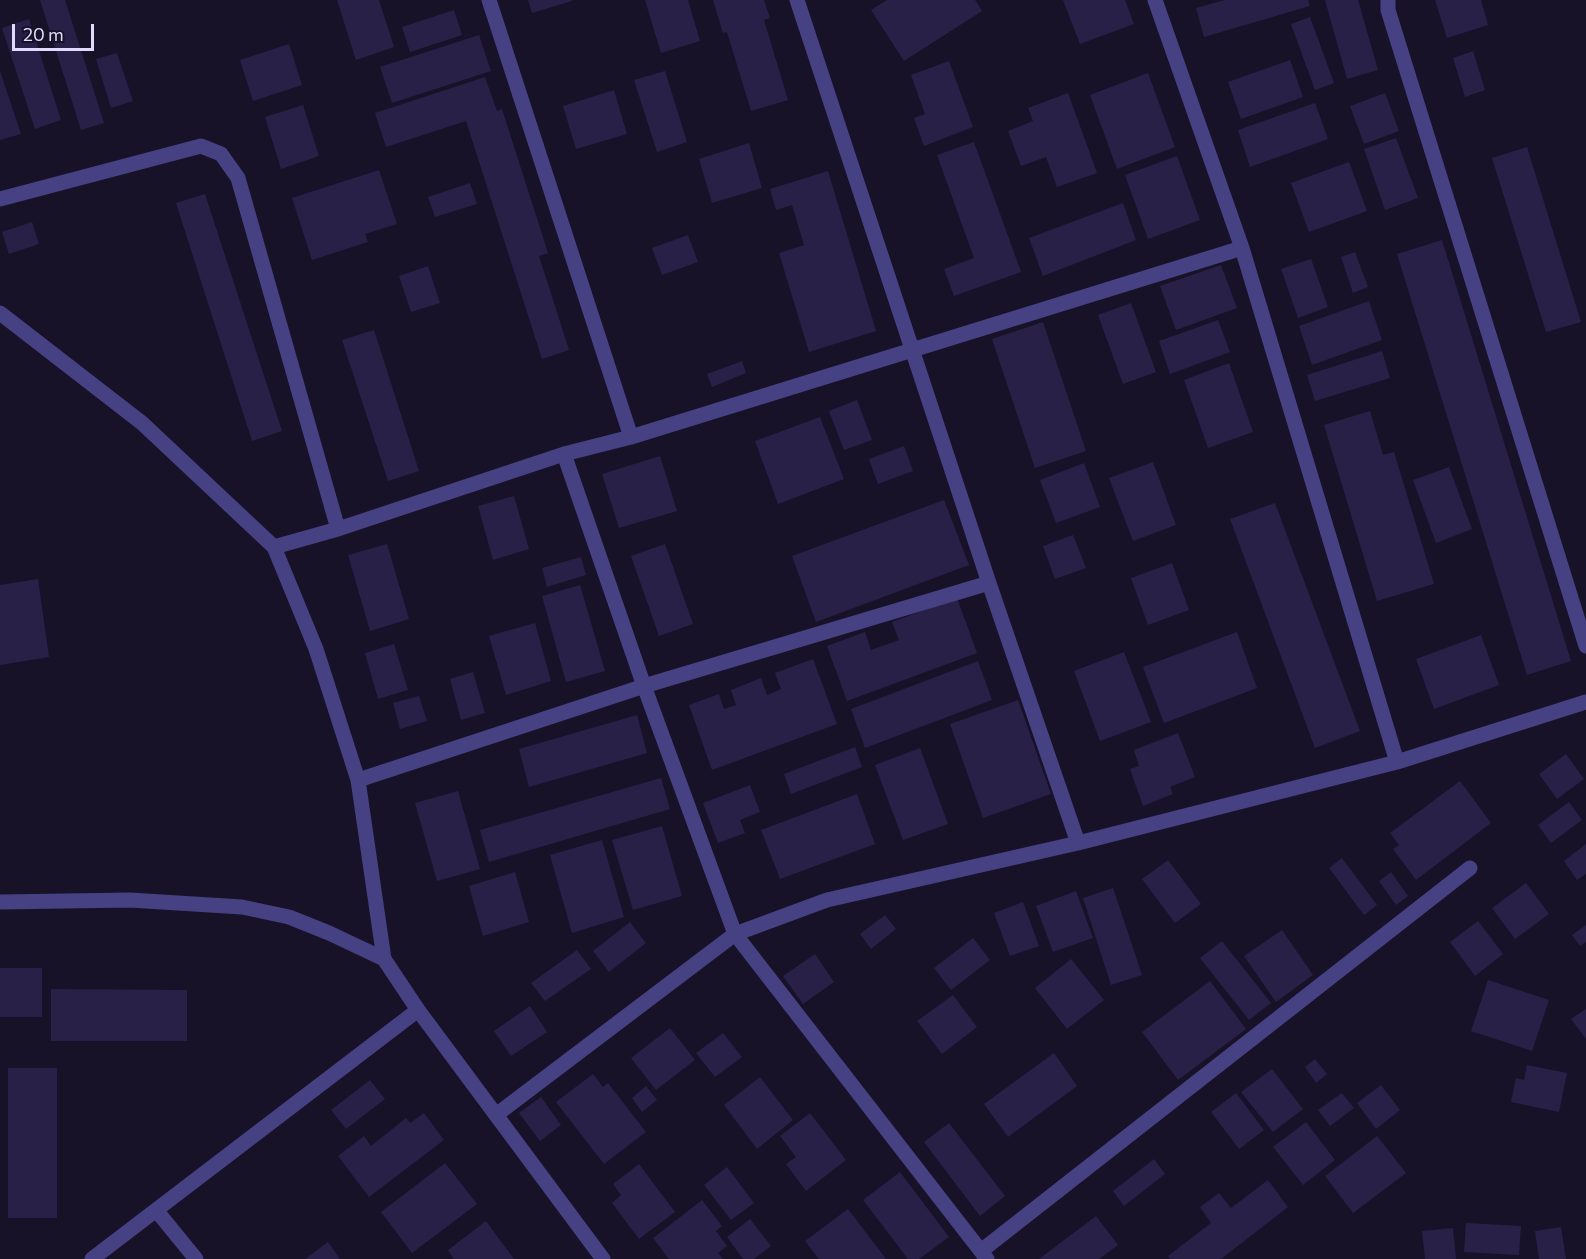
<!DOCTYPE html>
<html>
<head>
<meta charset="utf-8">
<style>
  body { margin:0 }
  #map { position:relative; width:1586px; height:1259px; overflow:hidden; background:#171228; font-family:Commissioner,sans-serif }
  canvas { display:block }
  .scale { position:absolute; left:12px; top:24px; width:82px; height:27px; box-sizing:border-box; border:3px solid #e0dbfc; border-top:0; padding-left:8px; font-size:18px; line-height:21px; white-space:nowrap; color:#e0dbfc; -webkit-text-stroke:4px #171228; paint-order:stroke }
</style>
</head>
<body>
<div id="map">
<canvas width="1586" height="1259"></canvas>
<div class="scale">20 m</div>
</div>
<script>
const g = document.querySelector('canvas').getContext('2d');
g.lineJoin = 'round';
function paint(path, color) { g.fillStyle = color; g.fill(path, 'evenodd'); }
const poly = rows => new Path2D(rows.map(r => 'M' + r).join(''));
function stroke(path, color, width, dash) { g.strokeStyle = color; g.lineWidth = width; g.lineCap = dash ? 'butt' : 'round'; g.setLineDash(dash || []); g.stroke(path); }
const building = poly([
  [40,0,65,0,104,123,81,130],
  [337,0,379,0,394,47,356,60],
  [528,0,572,0,572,1,532,13],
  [645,0,688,0,700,41,661,53],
  [713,0,764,0,770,18,764,20,788,100,751,111,727,32,723,33],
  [887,0,975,0,982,11,904,61,871,10],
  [1063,0,1125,0,1134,24,1080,44],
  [1225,0,1308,0,1310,6,1204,37,1196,8],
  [1325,0,1358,0,1378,70,1347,79],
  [1435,0,1481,0,1488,25,1447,38],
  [454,10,462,35,410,52,402,27],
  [1310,17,1334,83,1315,90,1291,24],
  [29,19,61,120,35,129,2,28],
  [479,35,491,71,392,103,380,67],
  [289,44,302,85,253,101,240,60],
  [1473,51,1485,90,1465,97,1453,58],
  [117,53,133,101,111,108,96,59],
  [1290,60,1303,97,1241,119,1228,82],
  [949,61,973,127,924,146,914,118,925,114,911,75],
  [0,71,21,134,0,140],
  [665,71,687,142,657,152,634,80],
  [1148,73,1175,147,1117,169,1090,95],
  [485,77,497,111,502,109,548,253,539,256,569,350,542,359,466,121,386,147,375,113],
  [614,90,627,134,576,149,563,106],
  [1068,93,1097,173,1057,187,1046,157,1021,166,1008,131,1033,121,1028,108],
  [1385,93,1399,131,1364,144,1350,106],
  [1315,103,1328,139,1250,167,1238,130],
  [303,105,319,156,281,169,265,117],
  [1396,138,1418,198,1385,210,1364,149],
  [974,142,1021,272,954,296,944,269,974,258,937,155],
  [749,143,762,188,712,203,699,159],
  [1527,147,1581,322,1546,332,1492,158],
  [1177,156,1200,220,1148,239,1125,175],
  [1349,162,1367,211,1309,232,1291,183],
  [379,170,397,224,365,234,368,242,312,260,292,198],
  [828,171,876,331,809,352,779,253,804,245,792,205,776,210,770,189],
  [470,183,477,204,435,217,428,197],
  [205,194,282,431,252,441,176,203],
  [1123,203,1136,240,1043,276,1029,238],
  [32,222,39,244,9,254,2,232],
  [688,235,698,262,662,275,652,248],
  [1442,240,1571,661,1527,675,1397,254],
  [1355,252,1368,287,1353,293,1341,257],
  [1311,259,1328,307,1298,318,1281,269],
  [1221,265,1237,308,1176,330,1160,286],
  [428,266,440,303,411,312,399,276],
  [1369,301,1382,340,1312,365,1299,326],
  [1131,303,1156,372,1123,384,1098,315],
  [1218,320,1230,352,1170,374,1159,341],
  [1043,322,1086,451,1035,468,992,339],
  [374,330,419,471,388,481,342,340],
  [1382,351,1390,378,1315,401,1307,375],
  [742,361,746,373,712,387,707,374],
  [1229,363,1253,432,1208,448,1184,380],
  [857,400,872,440,844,450,829,411],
  [1370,411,1383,455,1394,452,1434,584,1377,601,1324,425],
  [820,417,844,479,778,504,755,441],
  [904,446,913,471,878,484,869,459],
  [660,456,677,511,619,528,602,474],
  [1153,462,1176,525,1133,541,1109,478],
  [1084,463,1100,507,1056,523,1040,480],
  [1449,467,1472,529,1436,543,1413,480],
  [514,496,529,549,493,560,478,506],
  [944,500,969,565,816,622,792,556],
  [1275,503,1360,731,1315,748,1230,519],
  [1073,535,1086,568,1055,579,1043,546],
  [387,544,409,619,370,631,348,555],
  [665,544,693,624,659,636,631,556],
  [581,557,586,575,547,587,542,568],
  [1172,563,1189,610,1148,625,1131,578],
  [38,579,49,657,0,665,0,585],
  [580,585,605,671,566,682,542,596],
  [957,598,977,653,847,701,827,646,865,632,871,650,899,640,892,622],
  [535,623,551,681,506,695,489,636],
  [1237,632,1257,688,1164,723,1143,667],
  [1481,635,1499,685,1434,709,1416,659],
  [394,644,408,690,378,699,365,653],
  [1124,652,1151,722,1100,741,1074,671],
  [813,659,837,724,712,770,689,705,719,694,724,709,736,705,731,690,761,678,767,695,781,689,775,673],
  [978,661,992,700,865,748,851,709],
  [473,672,485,713,461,720,450,679],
  [419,696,427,721,400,729,393,703],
  [1018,700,1051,794,983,818,950,724],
  [637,715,647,753,529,787,519,749],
  [1178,733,1195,777,1170,787,1173,794,1143,806,1130,769,1139,766,1134,750],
  [855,747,862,767,791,794,784,774],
  [920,748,948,824,903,840,875,765],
  [1566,754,1584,779,1557,799,1539,774],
  [661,778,670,809,489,862,480,830],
  [1460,781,1491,823,1416,880,1393,849,1399,845,1390,833],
  [750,785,760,812,740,820,745,833,718,843,703,803],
  [458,791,480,869,437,881,415,803],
  [857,794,875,844,780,879,761,830],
  [1569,802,1582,820,1551,843,1538,825],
  [662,826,682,896,633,910,612,840],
  [602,840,624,917,572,933,550,855],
  [1586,844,1586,874,1577,880,1564,861],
  [1342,858,1377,905,1364,915,1329,868],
  [1168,860,1201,904,1175,923,1142,879],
  [515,872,529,922,483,936,469,886],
  [1391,872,1408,896,1396,905,1379,881],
  [1526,883,1549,914,1515,939,1492,908],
  [1113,888,1142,975,1111,985,1083,898],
  [1076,891,1093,938,1053,952,1036,906],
  [1023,902,1039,946,1010,956,994,913],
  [885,915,896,929,871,949,860,934],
  [1478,921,1503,954,1475,976,1450,942],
  [630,922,646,943,609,972,593,951],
  [1586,925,1586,942,1580,946,1572,935],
  [1282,930,1313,975,1276,1002,1244,956],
  [973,938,990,960,951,990,934,968],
  [1222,941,1271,1003,1249,1020,1200,958],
  [577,950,591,969,545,1001,531,983],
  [815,954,834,982,803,1004,783,976],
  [1071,959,1104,1000,1067,1029,1035,988],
  [0,968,42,968,42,1017,0,1017],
  [1488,980,1549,1000,1532,1051,1471,1031],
  [1210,981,1246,1029,1178,1080,1142,1032],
  [51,989,187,990,187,1041,51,1041],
  [953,995,977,1027,942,1054,917,1021],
  [530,1006,547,1032,511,1056,494,1031],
  [1586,1009,1586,1039,1571,1019],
  [670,1028,695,1060,656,1090,631,1058],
  [723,1033,742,1057,715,1077,696,1053],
  [1054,1053,1077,1086,1008,1137,984,1104],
  [1315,1059,1327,1074,1316,1083,1305,1067],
  [1527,1065,1567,1073,1559,1112,1511,1102,1516,1078,1524,1080],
  [8,1068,57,1068,57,1218,8,1218],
  [1272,1069,1303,1109,1273,1132,1241,1092],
  [593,1074,603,1087,608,1083,646,1132,604,1164,556,1102],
  [760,1077,793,1120,757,1149,724,1105],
  [370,1080,385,1099,346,1129,331,1110],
  [1381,1085,1400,1110,1376,1129,1357,1103],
  [646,1086,657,1100,642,1112,632,1098],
  [1236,1093,1264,1130,1239,1149,1211,1112],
  [1342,1093,1354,1108,1330,1126,1318,1110],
  [541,1097,561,1125,540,1141,519,1113],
  [424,1113,444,1140,369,1197,338,1156,364,1136,371,1146,406,1118,410,1123],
  [810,1113,846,1160,806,1191,786,1164,796,1157,780,1136],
  [1306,1122,1335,1160,1303,1185,1273,1147],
  [949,1123,1005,1196,980,1216,924,1142],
  [1377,1136,1406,1173,1353,1213,1325,1176],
  [1154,1159,1165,1174,1124,1206,1113,1191],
  [445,1163,477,1204,412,1253,381,1212],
  [639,1164,675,1212,639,1239,612,1203,621,1195,613,1184],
  [727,1167,754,1203,731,1220,704,1185],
  [900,1172,949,1237,919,1259,908,1259,863,1200],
  [1268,1180,1288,1207,1221,1259,1170,1259,1168,1256,1211,1223,1200,1207,1219,1193,1231,1208],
  [702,1200,722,1226,716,1231,727,1246,718,1253,723,1259,669,1259,653,1238],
  [848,1209,886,1259,819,1259,805,1241],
  [1096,1216,1118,1245,1099,1259,1039,1259],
  [750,1219,771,1246,754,1259,743,1259,727,1237],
  [486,1221,514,1259,454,1259,448,1250],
  [1466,1223,1521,1226,1519,1255,1464,1252],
  [1561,1227,1566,1259,1539,1259,1535,1231],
  [1453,1228,1456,1259,1425,1259,1422,1231],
  [328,1242,340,1259,305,1259]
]);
const minor = poly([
  [489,0,631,437],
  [797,0,989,583,1078,843],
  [1155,0,1242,248,1397,762],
  [1388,0,1388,10,1586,646],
  [0,199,201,146,221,154,238,178,338,529],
  [0,313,142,423,274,547,316,649,358,780,384,959],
  [564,454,644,686,735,934,987,1259],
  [274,547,338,529,564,454,631,437,1242,248],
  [358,780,644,686,989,583],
  [496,1115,735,934,827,900,1078,843,1397,762,1586,702],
  [156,1210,196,1259],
  [981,1251,1470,868],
  [92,1259,418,1010]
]);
const tertiary = poly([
  [0,902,130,900,242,907,289,917,329,933,384,959,418,1010,603,1259]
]);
paint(building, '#292047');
stroke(minor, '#464183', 15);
stroke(tertiary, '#464183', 15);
</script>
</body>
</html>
